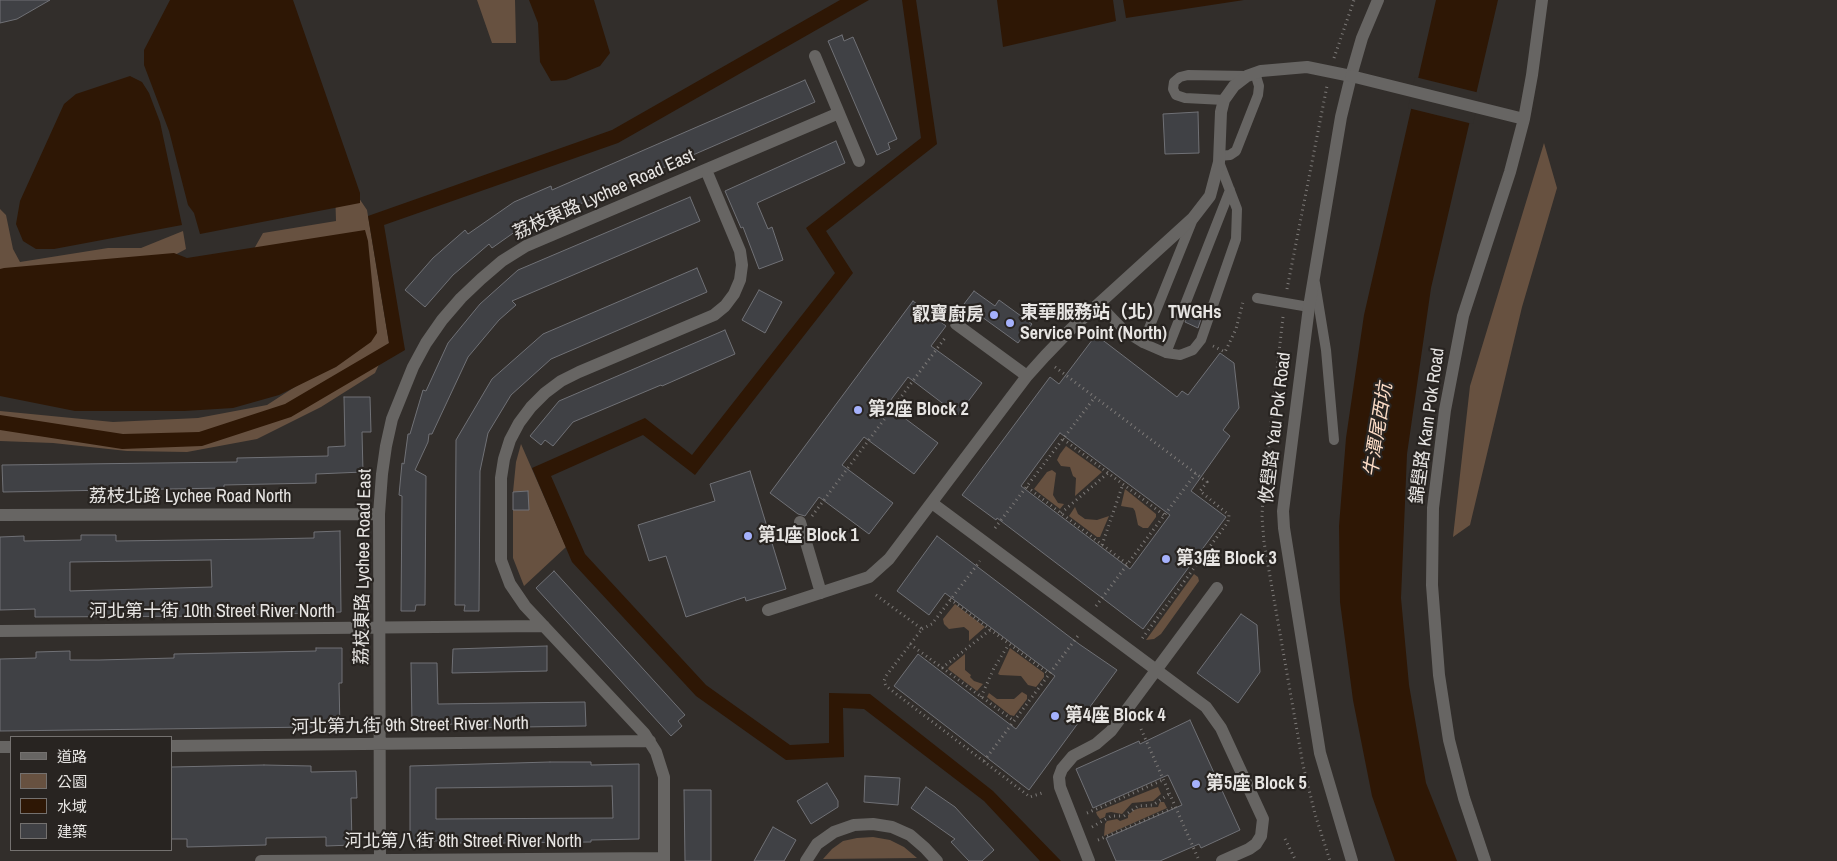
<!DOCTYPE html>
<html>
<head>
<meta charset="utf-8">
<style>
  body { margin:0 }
  #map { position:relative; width:1837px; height:861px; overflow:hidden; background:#322e2b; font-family:"Archivo Narrow","Noto Sans TC",sans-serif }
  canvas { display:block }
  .legend { position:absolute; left:10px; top:736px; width:162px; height:115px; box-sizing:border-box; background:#282421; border:1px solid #74716f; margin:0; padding:6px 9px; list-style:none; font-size:15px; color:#e7e5e3 }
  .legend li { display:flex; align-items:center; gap:10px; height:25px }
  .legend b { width:25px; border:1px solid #74716f }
</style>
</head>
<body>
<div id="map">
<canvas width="1837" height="861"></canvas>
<ul class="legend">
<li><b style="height:6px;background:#676563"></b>道路</li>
<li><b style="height:14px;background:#675140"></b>公園</li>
<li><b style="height:14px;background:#2e1705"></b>水域</li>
<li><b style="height:14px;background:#404145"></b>建築</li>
</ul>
</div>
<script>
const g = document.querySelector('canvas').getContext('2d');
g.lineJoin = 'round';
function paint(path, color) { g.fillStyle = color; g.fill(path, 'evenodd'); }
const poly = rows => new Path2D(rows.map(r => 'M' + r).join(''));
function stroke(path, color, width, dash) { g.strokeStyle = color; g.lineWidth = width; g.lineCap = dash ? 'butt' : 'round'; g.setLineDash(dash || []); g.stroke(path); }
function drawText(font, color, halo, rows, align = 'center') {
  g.font = font + ' "Archivo Narrow","Noto Sans TC",sans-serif'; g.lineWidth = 4.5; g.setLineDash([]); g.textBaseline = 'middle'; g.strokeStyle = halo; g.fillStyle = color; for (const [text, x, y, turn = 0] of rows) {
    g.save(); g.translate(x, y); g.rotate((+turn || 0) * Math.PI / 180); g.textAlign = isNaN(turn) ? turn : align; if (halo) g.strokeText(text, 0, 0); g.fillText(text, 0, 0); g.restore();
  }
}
const green = poly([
  [477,0,515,0,516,43,492,43],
  [1544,143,1557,188,1522,307,1470,525,1453,537,1470,386],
  [346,179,367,210,389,343,375,373,321,407,257,439,187,452,127,451,53,443,0,441,0,411,113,422,198,418,267,405,341,357,246,263,263,233,336,221,335,189],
  [0,209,6,215,13,249,20,262,108,248,141,248,183,231,186,249,158,264,0,284],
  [521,444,566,547,524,586,513,558,513,510,528,509,528,492,513,492,516,462],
  [1066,446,1102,472,1075,496,1076,478,1073,476,1070,467,1061,466,1057,460,1060,454],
  [1052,470,1056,473,1053,495,1058,503,1064,504,1060,509,1034,489,1047,472],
  [1125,489,1156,514,1156,517,1148,528,1143,528,1138,525,1135,511,1133,508,1121,506],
  [1075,507,1078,514,1085,519,1097,520,1109,516,1100,537,1097,537,1069,516],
  [1194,574,1198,577,1199,581,1161,634,1154,639,1146,640],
  [955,604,985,627,969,641,969,631,964,627,949,629,944,624,943,619],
  [1010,648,1044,673,1044,677,1036,687,1028,685,1021,676,1000,675,998,674],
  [965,654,965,670,971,675,970,677,974,681,983,684,977,691,948,669,949,667],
  [1022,692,1027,695,1027,699,1014,716,1010,715,987,697,989,693,997,699,1014,699],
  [1158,787,1161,794,1153,801,1132,803,1122,814,1111,812,1106,813,1105,817,1100,819,1097,815,1096,812],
  [1160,802,1164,802,1167,808,1104,836,1105,824,1107,821,1117,819,1120,821,1128,818,1128,815,1134,810,1140,808,1158,807],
  [873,837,890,840,904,847,917,858,823,859,832,849,843,841,857,838]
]);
const water = poly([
  [170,0,293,0,360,193,360,203,200,234,194,213,188,205,169,131,144,65,144,50],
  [529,0,594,0,610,53,600,66,566,80,551,81,540,62,538,23],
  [840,0,869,0,618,143,384,225,405,350,291,417,202,446,122,449,0,430,0,415,123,434,199,432,285,404,389,343,368,216,612,130],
  [902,0,916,0,937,144,826,231,853,273,695,475,643,435,551,476,585,554,706,685,790,745,829,743,829,693,870,694,993,791,1061,861,1040,861,984,801,864,709,843,708,844,757,786,760,696,696,572,562,532,468,645,418,692,455,835,273,806,228,921,138],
  [997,0,1113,0,1116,21,1003,47],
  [1123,0,1244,0,1126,18],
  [1436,0,1498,0,1431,288,1407,454,1401,598,1409,685,1426,783,1457,861,1395,861,1372,796,1353,700,1340,602,1339,526,1346,438,1364,315],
  [130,76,142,82,149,93,160,122,182,225,54,249,36,249,23,241,16,224,20,201,64,104,76,94],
  [365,230,368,241,377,333,371,342,336,367,279,395,233,408,184,411,75,411,0,396,0,269,4,268,174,253,187,258]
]);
const pier = poly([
  [1415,77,1480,93,1473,124,1408,108]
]);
const building = poly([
  [0,0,50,0,17,19,0,23,0,0],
  [842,35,844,41,853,37,897,139,888,143,890,149,877,155,828,41,842,35],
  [805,80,815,102,573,207,572,204,526,224,492,248,489,244,453,275,425,307,405,290,433,258,465,230,468,234,514,202,551,186,552,190,805,80],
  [1198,112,1199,153,1165,154,1163,114,1198,112],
  [836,141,845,163,757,203,768,229,772,227,783,260,759,269,743,227,741,228,725,191,836,141],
  [690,197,700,221,512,301,516,305,499,320,468,357,432,434,429,434,428,442,415,470,426,476,425,605,416,605,415,611,401,611,402,496,399,495,402,463,404,464,408,434,410,434,423,390,426,391,448,343,480,304,518,270,690,197],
  [697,268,707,292,551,359,511,395,488,433,480,471,479,611,464,611,465,605,455,605,456,440,492,379,543,334,697,268],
  [759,290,782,302,765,333,742,320,759,290],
  [974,291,995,306,999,300,1032,324,1018,343,964,304,974,291],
  [913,301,946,326,931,346,982,383,958,415,908,377,887,405,938,443,914,474,864,437,842,465,893,503,869,534,819,497,805,516,798,514,770,493,913,301],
  [1191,309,1203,313,1198,328,1185,322,1191,309],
  [725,330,735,354,662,386,661,385,573,422,553,446,545,440,541,445,530,436,559,401,725,330],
  [1096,335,1177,397,1182,391,1188,395,1220,353,1234,363,1239,408,1223,430,1230,436,1191,491,1226,517,1143,629,997,518,996,520,962,495,1050,377,1059,384,1096,335],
  [1060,433,1170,515,1130,569,1021,486,1060,433],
  [344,397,370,397,371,432,362,432,363,472,316,474,316,483,224,485,224,488,3,492,2,465,237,462,237,458,328,456,328,447,345,446,344,397],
  [750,471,786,589,746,601,745,597,686,617,666,556,649,561,638,525,715,501,710,484,750,471],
  [528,491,529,510,513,510,513,492,528,491],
  [340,531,341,612,220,616,35,617,35,609,0,610,0,537,24,536,24,541,81,540,81,535,116,535,116,541,264,539,314,538,314,532,340,531],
  [211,560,212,587,70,591,70,562,211,560],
  [937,536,1079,644,1117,670,1029,790,894,686,918,654,1016,729,1055,676,945,593,929,615,897,591,937,536],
  [554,571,685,715,678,721,682,726,671,736,536,588,554,571],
  [1241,614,1257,625,1260,672,1238,703,1197,673,1241,614],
  [547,646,547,671,452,673,453,649,547,646],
  [316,648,342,648,342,683,339,683,340,729,314,729,314,727,0,731,0,659,36,658,36,652,70,651,70,660,99,660,174,658,174,654,316,651,316,648],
  [411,663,437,663,438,704,585,702,586,726,458,728,458,724,412,725,411,663],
  [1190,720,1240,830,1201,848,1199,844,1160,861,1116,861,1106,838,1182,805,1168,775,1093,808,1076,769,1139,741,1140,744,1190,720],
  [550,762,591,762,591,765,639,764,639,839,591,840,591,842,504,843,457,843,457,841,410,841,410,766,550,762],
  [612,786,613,818,436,819,436,788,612,786],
  [264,765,311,766,311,772,356,771,357,798,351,798,352,845,326,846,326,837,266,838,266,845,187,847,187,839,171,839,171,767,264,765],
  [865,776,900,778,898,805,864,802,865,776],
  [827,783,838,801,838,807,811,824,797,801,827,783],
  [926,787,955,807,994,850,982,861,969,861,951,842,955,839,911,808,926,787],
  [684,790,711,790,711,861,685,861,684,790],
  [773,827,796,840,784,861,754,861,773,827]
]);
const path = poly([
  [1334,58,1354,0],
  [1287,289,1327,86],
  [1131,317,1138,310,1141,311],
  [1283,317,1263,493,1262,517,1264,542,1303,765,1315,814,1330,861],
  [1213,346,1225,352,1236,329,1243,302],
  [1055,367,1207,482,1200,491,1229,515,1228,522,1141,640],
  [1063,439,1164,515],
  [1027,487,1127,564],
  [1061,513,1108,473],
  [812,516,945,338],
  [995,528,1095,397],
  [1102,545,1123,484],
  [876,595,922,629,886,676,884,681,886,686,1030,797,1045,792],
  [950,599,1049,674],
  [1096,606,1196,473],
  [922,629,932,624,980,561],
  [910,644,1014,721],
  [942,668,990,630],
  [981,697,994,668,1009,644],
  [1141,729,1198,858],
  [984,761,1080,633],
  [1087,813,1163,780],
  [1092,827,1111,816,1124,816,1138,806,1153,805,1169,794],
  [1285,839,1296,861],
  [1098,840,1175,807]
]);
const service = poly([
  [1224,100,1185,98,1176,95,1173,89,1174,82,1180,77,1188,75,1247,76],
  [1219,156,1230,155,1236,151,1258,95,1259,86,1255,73],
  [1315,283,1326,350,1334,440],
  [1257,298,1309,307],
  [1099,304,1127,333,1143,343,1166,353,1180,355,1193,350,1201,340,1236,239,1237,209,1219,162],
  [1143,343,1193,219],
  [1166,353,1230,190]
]);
const minor = poly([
  [815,56,859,161],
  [956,324,1027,376],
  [932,503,1206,707,1221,728,1263,819,1261,836,1256,844,1249,849,1222,861],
  [0,515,379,514],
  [800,522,821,593],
  [768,610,869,577,889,559,1027,376,1045,356,1071,329,1193,218,1210,196,1219,162,1221,112,1224,100,1234,86,1247,76,1261,71,1307,67,1351,76],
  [0,631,544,626],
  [171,746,650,741],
  [0,747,11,747],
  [261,861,664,858],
  [380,861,379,514,382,474,386,446,392,419,413,367,426,343,442,320,461,298,481,279,502,261,526,246,839,113],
  [664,861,664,777,656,752,644,733,525,606,510,584,501,560,501,478,504,459,510,440,519,423,531,407,545,393,561,381,579,372,714,315,725,306,734,294,740,280,742,265,740,251,706,170],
  [806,861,817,844,834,832,854,825,873,824,892,827,910,835,925,848,937,861],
  [1089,861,1060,787,1059,777,1062,769,1073,756,1096,744,1111,731,1217,588],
  [1352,861,1320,753,1284,528,1283,511,1309,307,1341,117,1351,76,1362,38,1378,0]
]);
const tertiary = poly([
  [1351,76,1524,119],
  [1485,861,1464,798,1449,740,1439,675,1432,585,1433,508,1445,410,1463,316,1510,172,1524,119,1532,75,1542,0]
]);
const markers = [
  [994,315,5,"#a5b1fc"],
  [1010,323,5,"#a5b1fc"],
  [858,410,5,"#a5b1fc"],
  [748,536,5,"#a5b1fc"],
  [1166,559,5,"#a5b1fc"],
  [1055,716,5,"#a5b1fc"],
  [1196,784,5,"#a5b1fc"]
];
const streetNames = [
  ["荔枝東路 Lychee Road East",604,195,-24],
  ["錦壆路 Kam Pok Road",1428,426,-82],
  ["攸壆路 Yau Pok Road",1276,428,-83],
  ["荔枝北路 Lychee Road North",190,497],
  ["荔枝東路 Lychee Road East",364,567,-89],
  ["河北第十街 10th Street River North",212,612],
  ["河北第九街 9th Street River North",410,726,-1],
  ["河北第八街 8th Street River North",463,842]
];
const poiNames = [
  ["東華服務站（北） TWGHs",1020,313],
  ["Service Point (North)",1020,334],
  ["叡寶廚房",984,315,"right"],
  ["第2座 Block 2",868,410],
  ["第1座 Block 1",758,536],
  ["第3座 Block 3",1176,559],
  ["第4座 Block 4",1065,716],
  ["第5座 Block 5",1206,784]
];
const waterNames = [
  ["牛潭尾西坑",1379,430,-81]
];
paint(green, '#675140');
paint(water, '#2e1705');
paint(pier, '#322e2b');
paint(building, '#404145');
stroke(building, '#707176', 1);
stroke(path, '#7d7a78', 3, [1, 4]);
stroke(service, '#676563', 10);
stroke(minor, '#676563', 12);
stroke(tertiary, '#676563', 12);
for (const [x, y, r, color] of markers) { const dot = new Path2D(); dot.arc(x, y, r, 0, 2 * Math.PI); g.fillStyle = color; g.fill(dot); stroke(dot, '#282421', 2); }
drawText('18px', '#e7e5e3', '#282421', streetNames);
drawText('bold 18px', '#e7e5e3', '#282421', poiNames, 'left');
drawText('italic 19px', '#fcdcc6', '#282421', waterNames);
</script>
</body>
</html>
